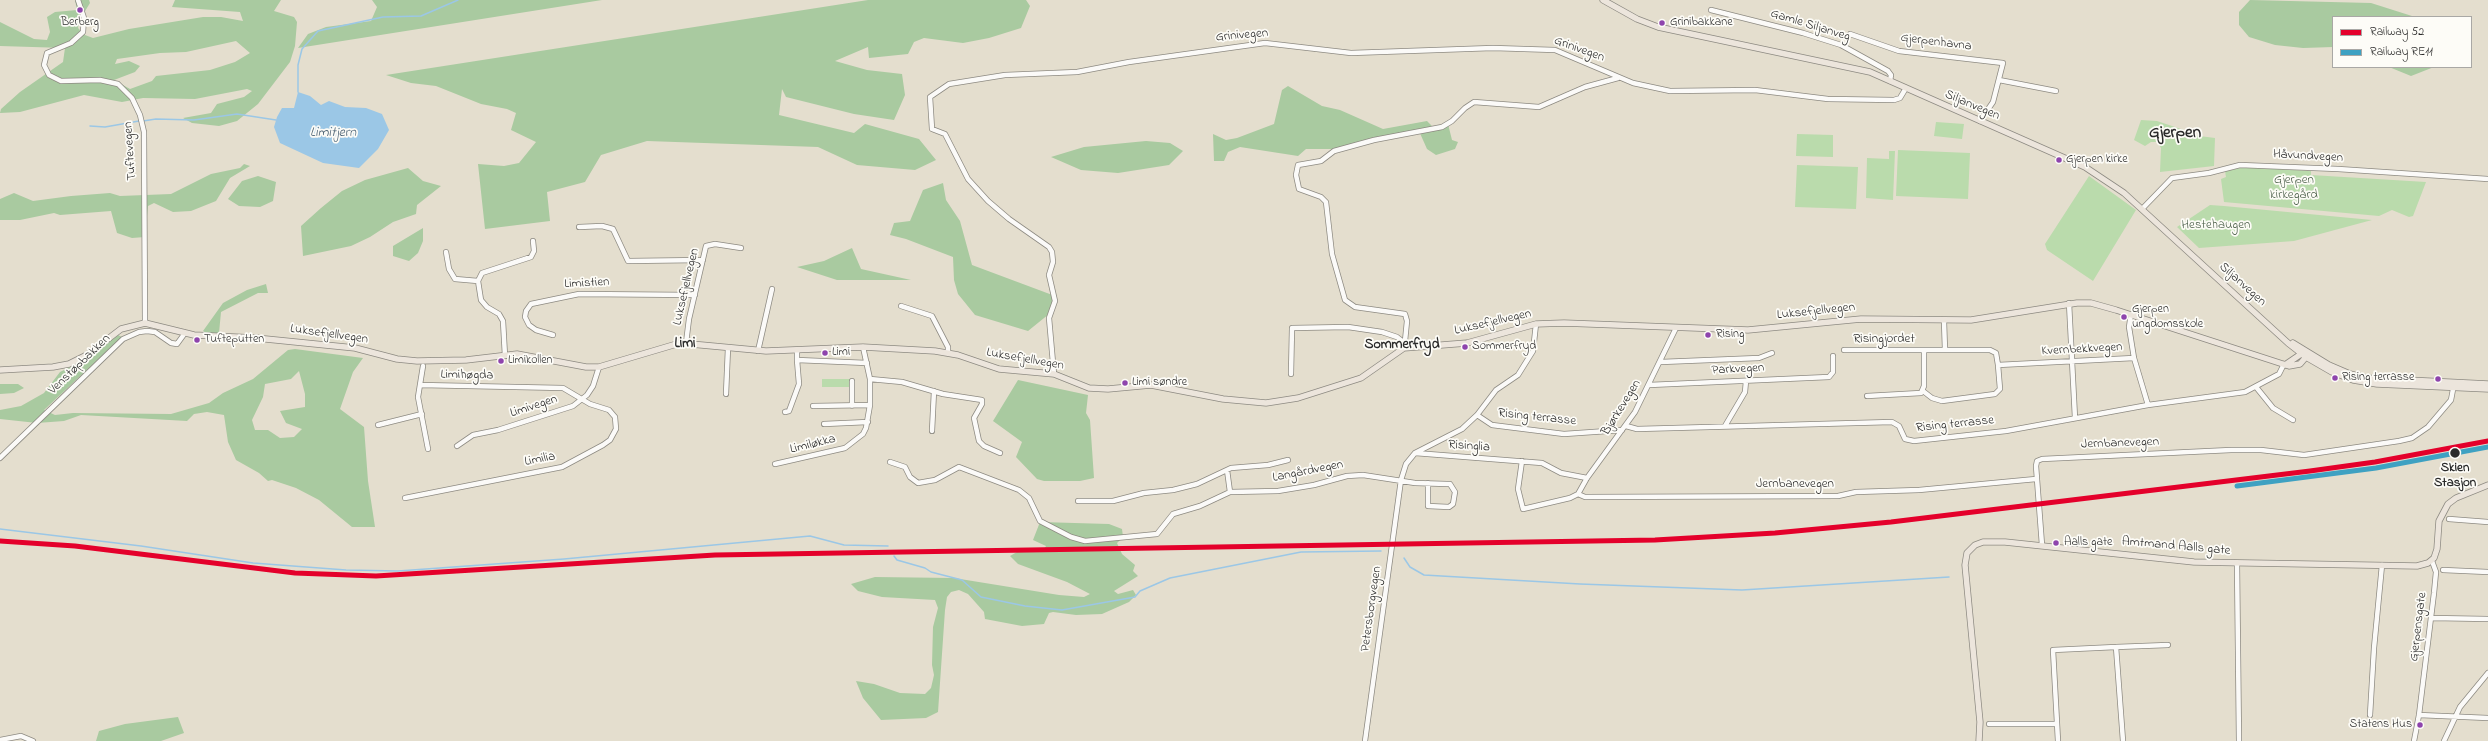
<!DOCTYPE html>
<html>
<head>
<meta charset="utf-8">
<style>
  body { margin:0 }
  #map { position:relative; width:2488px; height:741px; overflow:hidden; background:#e4dece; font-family:"Indie Flower",sans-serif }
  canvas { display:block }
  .legend { position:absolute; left:2332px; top:16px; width:140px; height:52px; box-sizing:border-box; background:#fdfcf7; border:1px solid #a9a8a5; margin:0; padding:5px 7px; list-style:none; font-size:12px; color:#2b2b2b }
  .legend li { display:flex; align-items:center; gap:8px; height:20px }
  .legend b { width:20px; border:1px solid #a9a8a5 }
</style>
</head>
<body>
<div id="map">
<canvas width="2488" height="741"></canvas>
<ul class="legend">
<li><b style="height:5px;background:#e4002b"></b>Railway 52</li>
<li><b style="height:5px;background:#3ea1c2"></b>Railway RE11</li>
</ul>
</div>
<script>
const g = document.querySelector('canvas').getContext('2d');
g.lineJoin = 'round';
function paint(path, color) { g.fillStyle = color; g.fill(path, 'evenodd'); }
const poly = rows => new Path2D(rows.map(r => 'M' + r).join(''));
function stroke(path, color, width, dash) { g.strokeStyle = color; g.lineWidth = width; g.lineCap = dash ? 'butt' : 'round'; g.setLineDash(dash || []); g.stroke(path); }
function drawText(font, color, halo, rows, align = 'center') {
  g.font = font + ' "Indie Flower",sans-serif'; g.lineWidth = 3.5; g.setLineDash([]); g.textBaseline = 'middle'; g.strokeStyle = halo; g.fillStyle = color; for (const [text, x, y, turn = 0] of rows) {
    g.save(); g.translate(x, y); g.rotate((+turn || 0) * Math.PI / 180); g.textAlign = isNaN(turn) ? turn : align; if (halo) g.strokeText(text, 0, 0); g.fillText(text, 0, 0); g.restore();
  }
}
const green = poly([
  [2141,120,2157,121,2184,130,2184,134,2215,138,2214,166,2160,172,2161,148,2157,142,2151,142,2145,146,2134,140],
  [1936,122,1964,124,1962,139,1934,136],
  [1797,134,1833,135,1833,157,1796,156],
  [1898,150,1970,153,1968,199,1896,196],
  [1889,151,1895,151,1893,200,1866,198,1867,158,1889,159],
  [1797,165,1858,167,1856,209,1795,207],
  [2246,167,2311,171,2311,175,2426,182,2413,216,2409,217,2392,210,2379,216,2224,202,2221,179,2226,177,2225,171],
  [2089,176,2136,210,2093,281,2047,250,2045,244],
  [2210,205,2224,206,2372,220,2294,241,2199,248,2177,227],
  [822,379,850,379,851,387,822,387]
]);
const forest = poly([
  [75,0,89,0,90,3,79,21,78,28,85,35,93,38,129,29,203,17,221,17,243,21,240,12,172,7,175,0,281,0,274,11,294,17,297,22,295,46,290,62,258,104,237,121,219,126,192,123,183,118,211,113,217,104,244,97,252,91,247,89,195,99,143,98,122,102,84,95,20,112,0,113,1,109,20,92,63,62,65,48,0,46,0,22,34,39,47,40,50,32,47,17,55,12,77,10],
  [236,41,250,53,235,62,210,70,156,76,152,81,130,89,114,80,135,72,140,66,129,61,115,64,117,59,160,53,186,52],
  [372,0,602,0,298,48,308,34,326,27,371,21,377,7],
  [868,0,1026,0,1030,6,1021,28,989,38,963,43,924,38,914,42,908,54,869,58,868,47,835,61,867,70,902,74,905,95,894,120,854,114,786,97,782,89,779,115,854,133,865,124,919,139,936,160,915,170,857,165,818,147,647,141,601,155,585,182,547,192,550,221,485,229,478,164,504,166,519,163,536,142,511,130,516,113,507,109,481,104,436,86,411,83,386,75],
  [2250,0,2371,3,2412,16,2429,17,2333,17,2333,47,2303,48,2275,45,2249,37,2239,25,2239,12],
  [2389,67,2434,67,2411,76],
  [1288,86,1322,106,1340,110,1383,129,1427,121,1433,127,1448,124,1452,140,1458,142,1455,149,1436,155,1427,149,1419,131,1344,149,1306,149,1298,156,1240,147,1228,152,1224,161,1214,161,1213,134,1226,140,1237,138,1274,124,1282,90],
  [1146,141,1170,143,1183,151,1169,165,1118,173,1081,170,1051,157,1084,147],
  [244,164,250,166,230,178,216,201,191,211,173,212,154,203,148,206,145,237,132,238,117,233,111,211,60,215,54,213,20,220,0,220,0,199,14,193,33,201,71,196,110,193,120,196,171,194,211,174,240,168],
  [408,168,423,181,441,186,417,205,416,214,393,222,370,237,351,246,303,256,301,226,321,208,342,191,365,180],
  [258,176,276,182,273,201,260,207,239,206,228,199,242,181],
  [943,183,946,200,960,221,972,265,1055,296,1049,314,1028,331,975,315,958,294,954,280,953,257,906,239,890,235,894,223,910,221,923,190],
  [423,228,423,241,418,253,409,261,393,256,393,246],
  [852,248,861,269,911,280,837,280,797,267,824,261],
  [266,284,268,293,258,293,221,312,219,333,208,334,203,331,223,303,247,290],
  [118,335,122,337,44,410,55,415,73,413,171,414,209,403,223,393,253,379,288,350,295,349,363,358,353,372,340,409,364,427,368,481,375,527,352,527,319,500,296,488,272,480,268,481,259,473,236,460,228,442,224,415,207,412,194,414,187,421,81,415,64,421,37,423,0,419,0,410,21,406,44,393,60,372,84,360],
  [299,371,305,394,305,407,280,411,286,423,302,429,294,437,280,438,268,430,255,430,252,420,263,397,265,384,291,379],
  [1018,380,1088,395,1086,413,1090,420,1094,478,1080,481,1044,481,1037,479,1016,457,1022,442,993,421],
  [18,384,24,388,14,393,0,394,0,384],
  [1040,522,1109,524,1122,529,1123,537,1117,543,1122,554,1135,565,1133,571,1138,576,1114,591,1118,594,1133,590,1136,595,1129,602,1102,614,1076,615,1053,612,1049,613,1044,624,1022,626,985,619,984,612,968,594,959,590,951,592,947,597,945,610,938,712,926,718,881,720,863,698,856,681,874,684,900,693,925,694,931,688,934,675,932,665,933,627,938,608,935,600,882,597,858,591,851,584,875,577,954,578,1059,595,1084,597,1090,594,1067,582,1018,564,1010,556,1017,552,1043,551,1046,546,1033,540],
  [178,717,184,733,161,741,96,741,99,731,125,724]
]);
const water = poly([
  [298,92,310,96,321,105,329,101,345,107,366,108,382,114,389,130,378,149,359,168,323,163,280,143,274,127,277,117,282,108,294,108]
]);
const stream = poly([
  [298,92,298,65,302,49,318,31,383,17,421,16,458,0],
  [143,121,156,119,194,120,237,114,276,120],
  [90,126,105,127,139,121],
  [0,529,141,546,253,563,346,570,398,571,564,559,810,536,844,545,888,546],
  [894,556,897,560,925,568,931,572,962,580,981,597,1025,606,1062,610,1135,597,1140,591,1170,578,1301,552,1381,551],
  [1404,558,1410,567,1424,575,1580,584,1742,590,1949,577]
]);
const minor = poly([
  [78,0,84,18,83,32,71,43,47,53,44,65,49,75,61,81,100,80,118,84,132,98,140,115,144,132,145,323],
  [1711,10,1803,33,1841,45,1888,71,1891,75,1890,81],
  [1850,34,1899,51,2003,63,1993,102,1980,121],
  [1999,80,2056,91],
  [2142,209,2172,178,2209,173,2240,165,2338,169,2488,179],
  [579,227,602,226,613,229,628,261,703,260],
  [446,252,449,269,455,279,478,281],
  [2069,303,2075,418],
  [901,306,932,316,948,347,948,353],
  [2131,314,2129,327,2134,358],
  [1944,321,1945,350],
  [553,335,536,330,529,325,525,317,526,311,531,304,579,294,695,295],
  [1405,341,1407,321,1405,314,1355,307,1345,300,1332,254,1326,202,1321,197,1299,189,1296,175,1298,165,1321,161,1334,151,1374,140,1442,127,1452,121,1465,108,1474,102,1539,107,1585,87,1618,78],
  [686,343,689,319,706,246,715,244,741,248],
  [797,350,797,360,867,363],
  [1844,350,1990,350,1996,353,1998,365,2134,358,2148,405],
  [758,351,772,289],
  [505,356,503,321,499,314,487,307,481,300,478,281,482,273,531,257,534,251,533,241],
  [1661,362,1759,358,1772,353],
  [423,366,418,397,428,449],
  [1054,374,1049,318,1055,301,1049,275,1053,262,1052,252,1049,247,1009,219,988,201,968,179,945,134,932,129,930,97,949,84,1005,75,1077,72,1129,62,1265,43,1351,53,1493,48,1555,50,1633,83,1670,91,1755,90,1828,99,1894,100,1900,98,1906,88],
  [1291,374,1292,328,1348,327,1382,332,1397,337,1406,344],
  [870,379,902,382,943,394,982,400,982,404,974,418,979,441,984,446,1000,453],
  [852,381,852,406],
  [1649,385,1829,377,1833,372,1833,356],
  [2256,387,2273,408,2293,420],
  [1923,391,1932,398,1942,401,1995,394,2000,389,1998,365],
  [726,394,728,348],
  [1867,396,1921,393,1924,386,1924,351],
  [813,406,870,405],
  [785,412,789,411,799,384,797,360],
  [1477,415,1492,425,1564,434,1622,430],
  [824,424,868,422],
  [378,425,422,414],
  [1626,426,1637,429,1892,422,1899,426,1905,439,1914,441,2006,431,2148,405,2245,392,2279,374,2284,364],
  [1725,426,1745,392,1746,381],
  [932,431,934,391],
  [457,446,473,435,498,430,573,406,587,395,593,386,599,367],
  [1415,453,1542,463,1561,473,1587,478],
  [0,458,123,339,139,332,147,331,155,332,171,343,177,344,185,333],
  [1522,461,1518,489,1523,509,1570,498,1578,494],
  [890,462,905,467,910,477,918,483,935,480,959,467,1019,490,1029,498,1040,521,1071,537,1085,541,1157,534,1173,514,1200,506,1230,492,1278,491,1314,485,1347,476,1363,475,1415,483,1447,484,1450,484,1455,492,1453,504,1449,507,1428,506,1428,483],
  [775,464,845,448,863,434,866,428,870,405,870,379,863,347],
  [1227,470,1230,492],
  [1578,494,1585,497,1838,496,1856,492,1919,490,2036,479],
  [1578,494,1587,478,1635,412,1676,328],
  [405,498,562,467,603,445,610,440,616,429,615,417,609,410,590,404,563,388,420,385],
  [1078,501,1113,501,1144,493,1173,490,1197,484,1231,468,1268,465,1288,460],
  [2449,519,2488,522],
  [2042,545,2036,466,2037,461,2042,459,2231,450,2261,450,2304,455,2399,441,2412,438,2428,427,2451,400,2454,384],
  [2237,563,2239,741],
  [2443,570,2488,572],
  [2432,618,2488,619],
  [2370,715,2374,648,2382,565],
  [2419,715,2488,718],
  [1989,724,2056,724],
  [0,740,21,736,33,741],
  [1365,741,1401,480,1406,464,1415,453,1462,429,1477,415,1496,390,1518,375,1533,351,1536,324],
  [2058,741,2053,650,2116,647],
  [2123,741,2116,647,2168,645],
  [2414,741,2419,715,2434,593,2436,572,2432,561],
  [2444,741,2460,707,2488,673]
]);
const major = poly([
  [1603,0,1637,19,1658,27,1870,72,2085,167,2124,193,2288,343,2306,357,2332,372,2353,380,2377,384,2488,389],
  [2293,343,2329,365,2350,374,2367,378,2488,384],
  [2285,365,2304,352],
  [0,370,53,367,69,364,87,355,121,329,145,323,194,335,256,338,355,348,397,359,417,361,466,360,517,354,586,367,599,367,680,343,766,351,863,347,935,351,958,355,999,369,1054,374,1089,388,1108,389,1151,385,1223,399,1266,403,1298,398,1361,378,1404,348,1467,343,1536,324,1564,323,1748,330,1861,319,1971,320,2077,303,2091,303,2116,310,2289,366,2300,364,2306,357,2306,352],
  [1979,741,1980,722,1965,565,1967,553,1975,545,1983,542,2005,542,2194,562,2417,566,2428,563,2434,558,2437,549,2439,521,2448,504,2456,498,2488,485]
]);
const rail1 = poly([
  [0,541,75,546,295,573,376,576,715,555,1655,540,1775,533,1891,522,2310,471,2375,462,2488,441]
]);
const rail2 = poly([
  [2237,486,2376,468,2488,447]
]);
const markers = [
  [80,10,3.5,"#8e44ad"],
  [1662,23,3.5,"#8e44ad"],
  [2059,160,3.5,"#8e44ad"],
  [2124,317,3.5,"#8e44ad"],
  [1708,335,3.5,"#8e44ad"],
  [197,340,3.5,"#8e44ad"],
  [1465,347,3.5,"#8e44ad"],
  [825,353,3.5,"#8e44ad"],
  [501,361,3.5,"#8e44ad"],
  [2335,378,3.5,"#8e44ad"],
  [2438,379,3.5,"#8e44ad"],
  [1125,383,3.5,"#8e44ad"],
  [2455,453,5.5,"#2b2b2b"],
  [2056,543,3.5,"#8e44ad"],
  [2420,725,3.5,"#8e44ad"]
];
const busNames = [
  ["Berberg",80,23,"center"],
  ["Grinibakkane",1670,23],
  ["Gjerpen kirke",2066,160],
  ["Gjerpen",2132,310],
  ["ungdomsskole",2132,325],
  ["Rising",1716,335],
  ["Tufteputten",204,340],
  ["Sommerfryd",1472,347],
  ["Limi",832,353],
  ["Limikollen",508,361],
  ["Rising terrasse",2342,378],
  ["Limi søndre",1132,383],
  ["Aalls gate",2064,543],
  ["Statens Hus",2412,725,"right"]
];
const streetNames = [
  ["Gamle Siljanveg",1810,26,17],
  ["Grinivegen",1242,36,-5],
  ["Gjerpenhavna",1936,43,7],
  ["Grinivegen",1579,50,20],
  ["Siljanvegen",1972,106,23],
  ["Tuftevegen",131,151,-94],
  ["Håvundvegen",2308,157,3],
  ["Limistien",587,284,-3],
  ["Siljanvegen",2242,285,42],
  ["Luksefjellvegen",687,287,-77],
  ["Luksefjellvegen",1816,312,-6],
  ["Luksefjellvegen",1493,323,-13],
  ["Luksefjellvegen",329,335,8],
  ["Risingjordet",1884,340],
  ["Kvernbekkvegen",2082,350,-3],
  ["Luksefjellvegen",1025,360,10],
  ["Venstøpbakken",80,365,-44],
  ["Parkvegen",1738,370,-3],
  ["Limihøgda",467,376,1],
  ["Limivegen",534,407,-18],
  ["Bjørkevegen",1622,408,-58],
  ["Rising terrasse",1537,418,6],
  ["Rising terrasse",1955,425,-6],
  ["Jernbanevegen",2120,444,-2],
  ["Limiløkka",813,445,-14],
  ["Risinglia",1469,447,4],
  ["Limilia",540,460,-11],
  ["Langårdvegen",1308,472,-11],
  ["Jernbanevegen",1795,485],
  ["Amtmand Aalls gate",2176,547,5],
  ["Petersborgvegen",1372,609,-82],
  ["Gjerpensgate",2419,627,-83]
];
const parkNames = [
  ["Gjerpen",2294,181],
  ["kirkegård",2294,196],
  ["Hestehaugen",2216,226]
];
const stopNames = [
  ["Skien",2455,469],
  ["Stasjon",2455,484]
];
const waterNames = [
  ["Limitjern",333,134]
];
const neighbourhoodNames = [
  ["Limi",685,345],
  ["Sommerfryd",1402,346]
];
const districtNames = [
  ["Gjerpen",2175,134]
];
paint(green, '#badbac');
paint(forest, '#a9caa0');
paint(water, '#9bc7e6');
stroke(stream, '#9bc7e6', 1.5);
stroke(minor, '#8d8a82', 6);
stroke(major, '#8d8a82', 7);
stroke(minor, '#fbfaf8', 4.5);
stroke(major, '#ece5dc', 5.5);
stroke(rail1, '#e4002b', 5);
stroke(rail2, '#3ea1c2', 5);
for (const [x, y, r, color] of markers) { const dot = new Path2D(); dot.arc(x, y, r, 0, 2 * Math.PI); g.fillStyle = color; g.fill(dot); stroke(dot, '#fdfcf7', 1.5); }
drawText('12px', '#2b2b2b', '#fdfcf7', busNames, 'left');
drawText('13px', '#2b2b2b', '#fdfcf7', streetNames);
drawText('13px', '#4b5f49', '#fdfcf7', parkNames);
drawText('bold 13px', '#2b2b2b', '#fdfcf7', stopNames);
drawText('italic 14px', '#475e70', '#fdfcf7', waterNames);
drawText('bold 14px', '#2b2b2b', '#fdfcf7', neighbourhoodNames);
drawText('bold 17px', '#2b2b2b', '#fdfcf7', districtNames);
</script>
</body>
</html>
